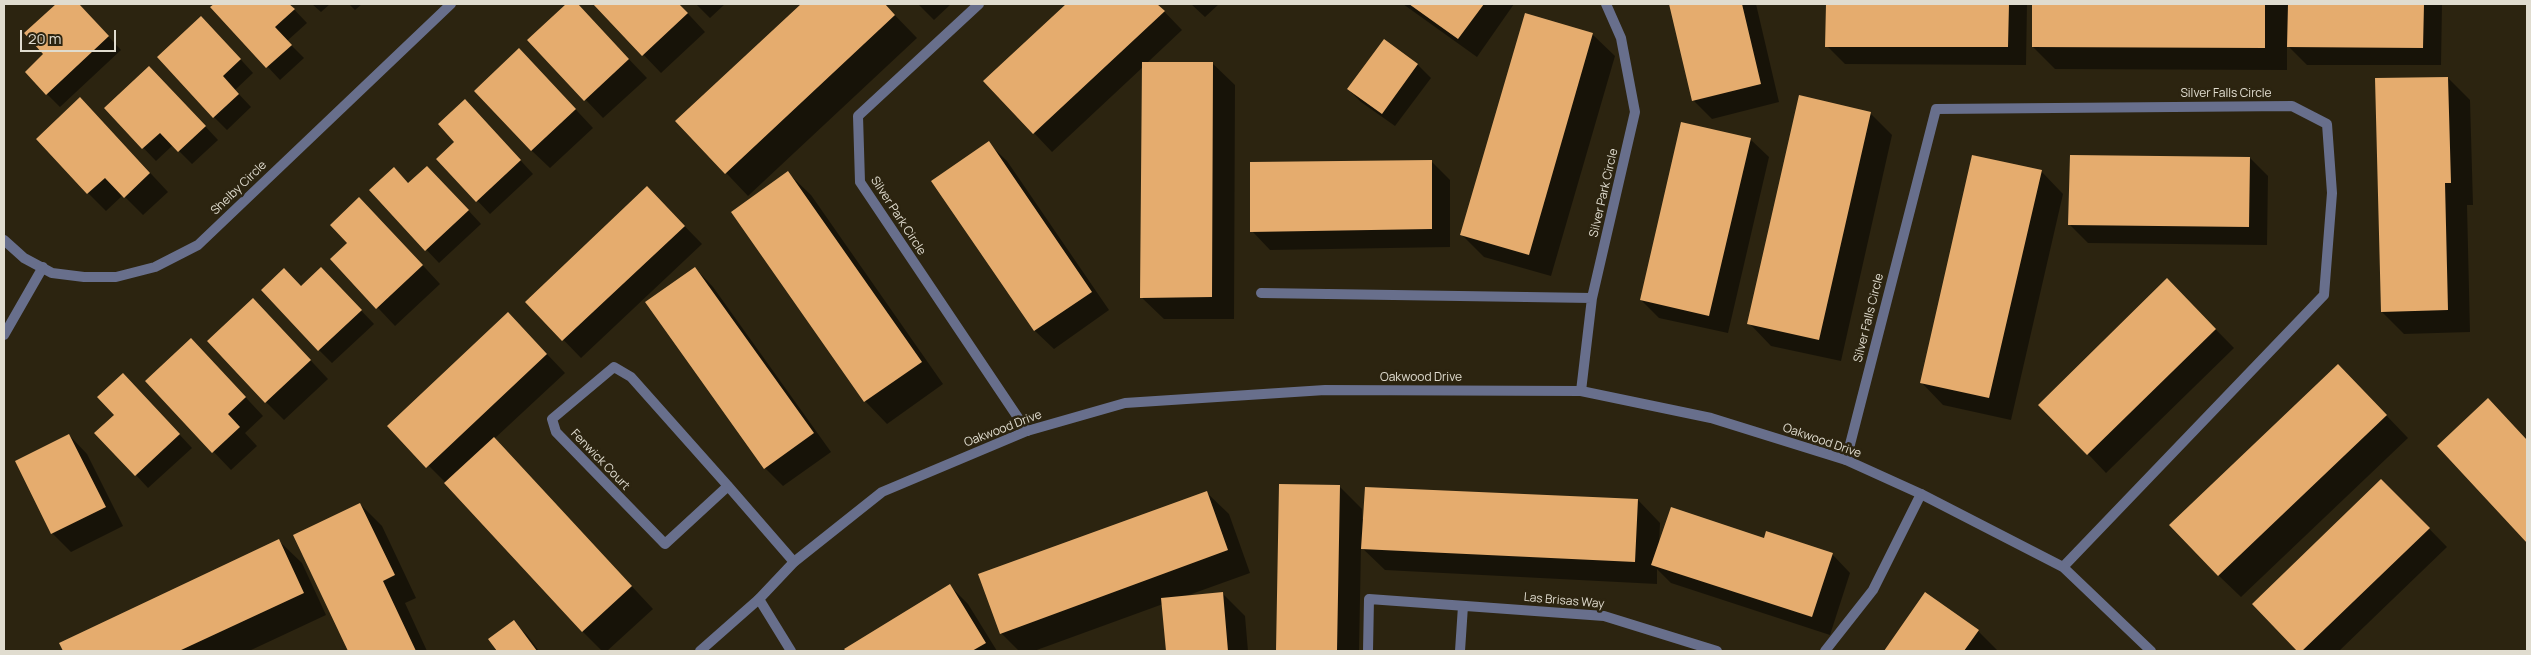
<!DOCTYPE html>
<html>
<head>
<meta charset="utf-8">
<style>
  body { margin:0 }
  #map { position:relative; width:2531px; height:655px; overflow:hidden; background:#2c2410; font-family:Manrope,sans-serif }
  canvas { display:block }
  .frame { position:absolute; inset:0; border:5px solid #e0dccf; pointer-events:none }
  .scale { position:absolute; left:20px; top:30px; width:96px; height:22px; box-sizing:border-box; border:2px solid #e0dccf; border-top:0; padding-left:6px; font-size:15px; line-height:18px; white-space:nowrap; color:#e0dccf; -webkit-text-stroke:4px #2c2410; paint-order:stroke }
</style>
</head>
<body>
<div id="map">
<canvas width="2531" height="655"></canvas>
<div class="frame"></div>
<div class="scale">20 m</div>
</div>
<script>
const g = document.querySelector('canvas').getContext('2d');
g.lineJoin = 'round';
function paint(path, color) { g.fillStyle = color; g.fill(path, 'evenodd'); }
const poly = rows => new Path2D(rows.map(r => 'M' + r).join(''));
function stroke(path, color, width, dash) { g.strokeStyle = color; g.lineWidth = width; g.lineCap = dash ? 'butt' : 'round'; g.setLineDash(dash || []); g.stroke(path); }
function drawText(font, color, halo, rows, align = 'center') {
  g.font = font + ' Manrope,sans-serif'; g.lineWidth = 5; g.setLineDash([]); g.textBaseline = 'middle'; g.strokeStyle = halo; g.fillStyle = color; for (const [text, x, y, turn = 0] of rows) {
    g.save(); g.translate(x, y); g.rotate((+turn || 0) * Math.PI / 180); g.textAlign = isNaN(turn) ? turn : align; if (halo) g.strokeText(text, 0, 0); g.fillText(text, 0, 0); g.restore();
  }
}
const shadow = poly([
  [57,4,78,4,121,50,60,107,47,94,45,54,26,33],
  [216,4,289,4,307,23,287,41,304,58,280,80,212,7],
  [312,4,330,4,321,12],
  [349,4,362,4,355,10],
  [567,4,576,4,647,78,603,118,529,40],
  [595,4,679,4,705,32,661,73],
  [696,4,725,4,710,18],
  [803,4,884,4,917,38,748,196,677,121],
  [918,4,951,4,934,20],
  [1068,4,1157,4,1182,30,1147,63,1212,63,1235,85,1234,319,1164,319,1141,297,1143,67,1052,152,985,81],
  [1191,4,1219,4,1205,17],
  [1403,4,1514,4,1477,57],
  [1671,4,1756,4,1779,102,1712,119,1693,100],
  [1827,4,2027,4,2026,65,1845,64,1827,46],
  [2033,4,2442,4,2441,65,2307,65,2287,45,2287,70,2055,69,2033,47],
  [214,30,253,73,235,90,251,107,227,130,214,117],
  [1592,34,1615,56,1551,276,1484,257,1462,235],
  [1384,40,1418,65,1431,78,1395,126,1361,102,1348,89],
  [537,68,593,128,550,168,531,150],
  [2448,78,2470,100,2473,205,2467,205,2470,332,2404,334,2382,312],
  [162,80,218,140,192,164,173,145,156,161,105,108],
  [1870,113,1892,135,1841,361,1771,346,1749,323],
  [478,114,533,174,490,214,438,159,456,142],
  [98,117,168,192,143,215,123,195,106,211,88,193],
  [1750,139,1769,157,1728,333,1659,318,1641,300],
  [988,143,1007,161,1109,310,1054,349,1035,331,933,182],
  [2250,158,2268,176,2267,245,2088,243,2070,225],
  [1431,161,1450,180,1450,247,1270,250,1252,231],
  [2041,171,2063,194,2011,420,1943,405,1921,382],
  [788,173,811,195,943,384,887,424,865,401,733,212],
  [440,180,481,224,439,263,370,190],
  [665,206,702,244,581,358,527,302],
  [378,217,440,284,395,326,332,259],
  [695,268,713,287,831,452,783,486,765,468],
  [2167,280,2234,348,2106,473,2088,454],
  [334,282,374,324,332,363,319,350,301,288],
  [271,318,328,379,284,420,266,402],
  [526,332,565,373,494,439,653,609,607,651,602,651,582,631,447,484,389,426],
  [209,358,263,416,245,433,257,446,231,470,146,381],
  [136,388,192,448,148,488,136,475,116,415],
  [2360,388,2408,438,2241,597,2218,575],
  [2506,418,2527,440,2527,541,2438,446],
  [69,435,87,454,123,526,71,552,52,533,17,462],
  [1280,485,1340,487,1362,509,1362,519,1638,500,1660,523,1659,545,1764,539,1832,554,1850,573,1830,635,1671,583,1657,569,1657,584,1385,570,1361,547,1359,651,1277,651],
  [1206,492,1229,514,1250,573,1186,596,1223,594,1245,616,1248,651,1167,651,1163,604,1034,651,1019,651,1001,633],
  [2400,499,2447,547,2339,651,2299,651,2254,604],
  [360,504,382,526,416,598,405,603,427,651,349,651,295,535],
  [279,541,302,563,326,615,249,651,64,651,60,643],
  [950,586,968,604,997,651,847,651,846,649],
  [1925,594,1978,631,1998,651,1885,651],
  [514,622,527,635,539,651,499,651,490,639]
]);
const building = poly([
  [56,4,79,4,109,36,46,95,25,72,43,54,24,33],
  [214,4,289,4,295,9,275,27,292,45,266,68,210,7],
  [566,4,578,4,629,59,584,101,527,40],
  [593,4,679,4,688,13,642,56],
  [801,4,885,4,895,15,725,174,675,121],
  [1066,4,1157,4,1165,11,1033,134,983,81],
  [1409,4,1484,4,1458,39],
  [1669,4,1742,4,1761,84,1692,101],
  [1826,4,2009,4,2008,47,1825,47],
  [2032,4,2265,4,2265,48,2032,47],
  [2288,4,2424,4,2423,48,2287,47],
  [1525,13,1593,33,1529,255,1460,235],
  [201,16,241,59,223,76,239,94,213,118,157,57],
  [1384,39,1418,64,1382,114,1347,89],
  [519,48,576,109,531,151,474,91],
  [1142,62,1213,62,1212,297,1140,298],
  [149,66,206,126,178,152,160,133,142,149,104,108],
  [2448,77,2451,183,2445,183,2448,310,2381,312,2375,78],
  [1799,95,1871,112,1819,340,1747,324],
  [80,97,150,173,124,198,105,178,87,194,36,139],
  [465,99,521,160,476,202,436,159,454,142,438,124],
  [1681,122,1751,138,1709,316,1640,300],
  [989,141,1092,292,1034,331,931,181],
  [1972,155,2042,170,1989,398,1920,383],
  [2070,155,2250,157,2249,227,2068,225],
  [1432,160,1432,229,1250,232,1250,162],
  [427,166,469,210,425,251,369,190,394,167,408,183],
  [788,171,922,362,864,402,731,212],
  [647,186,685,226,562,341,525,302],
  [359,197,423,265,376,309,330,259,347,243,330,225],
  [321,267,362,310,318,351,261,290,284,268,301,286],
  [695,267,814,433,764,469,645,302],
  [2167,278,2216,329,2087,455,2038,405],
  [253,298,311,360,265,403,207,341],
  [508,312,547,354,426,468,387,426],
  [191,338,246,397,228,414,240,427,212,453,145,381],
  [2338,364,2387,415,2218,576,2169,525],
  [123,373,180,434,135,476,94,433,114,415,97,397],
  [2488,398,2527,440,2527,543,2437,446],
  [69,434,106,507,51,534,15,461],
  [494,437,632,586,582,632,444,483],
  [2381,479,2430,528,2302,651,2297,651,2252,604],
  [1279,484,1340,485,1337,651,1276,651],
  [1365,487,1638,499,1635,562,1361,549],
  [1207,491,1228,550,1000,634,978,574],
  [360,503,395,575,383,581,416,651,348,651,293,535],
  [1671,507,1764,538,1766,531,1833,553,1812,617,1651,565],
  [279,539,304,593,179,651,63,651,59,643],
  [950,584,986,643,972,651,846,651,844,649],
  [1223,592,1228,651,1166,651,1161,598],
  [1925,592,1979,630,1964,651,1884,651],
  [514,620,537,651,497,651,488,639]
]);
const service = poly([
  [1846,460,1936,109,2292,106,2327,124,2332,193,2324,295,2063,567],
  [728,486,665,544,556,432,552,419,614,367,631,377,728,486,794,562],
  [759,599,791,651],
  [1368,651,1369,599,1604,616,1717,651],
  [1460,651,1463,606],
  [1825,651,1873,590,1921,494]
]);
const minor = poly([
  [979,4,858,116,860,182,1027,431],
  [4,240,24,258,52,273,84,277,116,277,155,267,198,245,451,4],
  [1261,293,1592,298],
  [4,335,43,267],
  [1581,391,1592,298,1635,112,1621,38,1606,4]
]);
const tertiary = poly([
  [700,651,759,599,794,562,882,492,1027,431,1125,403,1325,390,1581,391,1711,418,1846,460,1921,494,2063,567,2151,651]
]);
const streetNames = [
  ["Silver Falls Circle",2226,94],
  ["Shelby Circle",239,188,-44],
  ["Silver Park Circle",1604,193,-77],
  ["Silver Park Circle",898,216,57],
  ["Silver Falls Circle",1869,318,-76],
  ["Oakwood Drive",1421,378],
  ["Oakwood Drive",1003,429,-21],
  ["Oakwood Drive",1822,441,19],
  ["Fenwick Court",600,460,46],
  ["Las Brisas Way",1564,601,5]
];
paint(shadow, '#0007');
paint(building, '#e5ac6e');
stroke(service, '#686f8c', 10);
stroke(minor, '#686f8c', 10);
stroke(tertiary, '#686f8c', 10);
drawText('12px', '#e0dccf', '#2c2410', streetNames);
</script>
</body>
</html>
